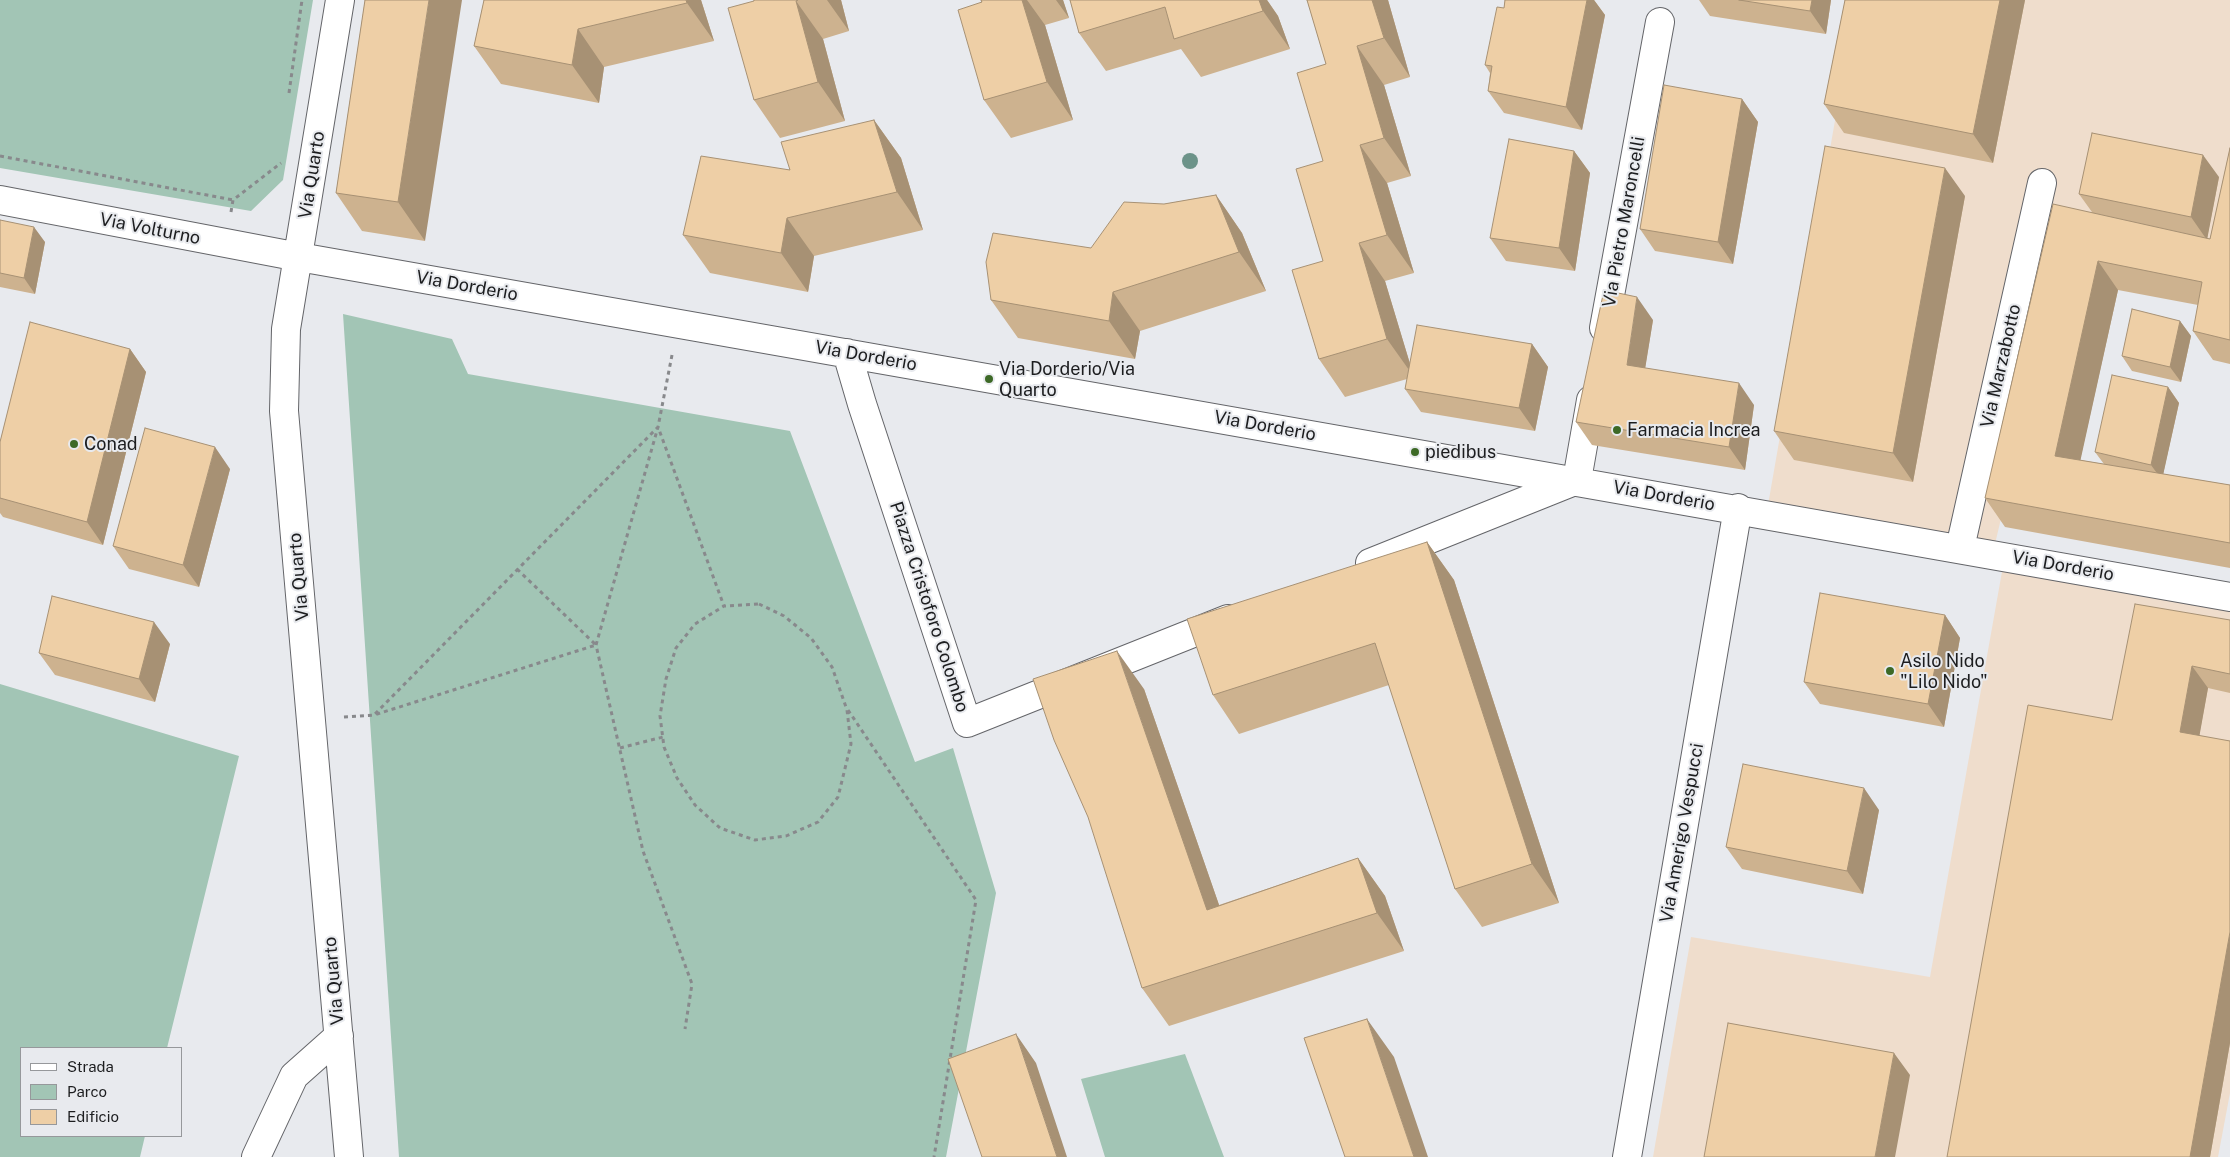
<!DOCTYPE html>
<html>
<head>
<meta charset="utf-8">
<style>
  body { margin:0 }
  #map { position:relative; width:2230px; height:1157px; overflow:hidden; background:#e8eaee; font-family:"Public Sans",sans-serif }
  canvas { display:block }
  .legend { position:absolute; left:20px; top:1047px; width:162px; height:90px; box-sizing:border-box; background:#e8eaee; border:1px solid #96989b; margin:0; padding:6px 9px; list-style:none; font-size:15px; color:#1c1d1f }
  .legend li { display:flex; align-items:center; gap:10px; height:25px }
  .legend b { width:25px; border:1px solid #96989b }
</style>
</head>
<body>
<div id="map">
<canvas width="2230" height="1157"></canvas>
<ul class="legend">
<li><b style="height:6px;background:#fff"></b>Strada</li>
<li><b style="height:14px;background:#a2c5b5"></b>Parco</li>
<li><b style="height:14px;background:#eecfa6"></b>Edificio</li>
</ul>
</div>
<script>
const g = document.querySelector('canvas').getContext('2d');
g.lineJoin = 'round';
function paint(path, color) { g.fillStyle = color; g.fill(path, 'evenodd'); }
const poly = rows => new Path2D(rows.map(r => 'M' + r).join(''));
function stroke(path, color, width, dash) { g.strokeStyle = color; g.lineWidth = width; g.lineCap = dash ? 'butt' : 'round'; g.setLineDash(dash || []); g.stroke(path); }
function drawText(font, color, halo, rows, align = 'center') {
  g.font = font + ' "Public Sans",sans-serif'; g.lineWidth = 4; g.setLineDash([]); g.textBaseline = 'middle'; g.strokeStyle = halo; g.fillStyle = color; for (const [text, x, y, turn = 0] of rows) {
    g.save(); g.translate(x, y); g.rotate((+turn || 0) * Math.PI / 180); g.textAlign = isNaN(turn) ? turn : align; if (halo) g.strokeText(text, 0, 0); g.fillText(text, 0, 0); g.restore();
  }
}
const industrial = poly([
  [1856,0,2230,0,2230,227,2224,255,2071,221,1995,544,1768,505],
  [2003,566,2230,608,2230,1093,2218,1157,1653,1157,1691,937,1930,977]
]);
const green = poly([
  [0,0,313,0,283,180,251,211,0,168],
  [343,314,452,339,468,374,790,431,915,762,953,748,996,893,946,1157,399,1157],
  [0,684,239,756,167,1048,21,1048,21,1136,145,1136,140,1157,0,1157],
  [1185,1054,1224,1157,1105,1157,1081,1079]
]);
const path = poly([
  [289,93,302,0],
  [0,156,233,200],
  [231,212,233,200,281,163],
  [672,355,658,427,596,645,643,851,692,984,685,1029],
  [517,569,596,645,374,715,658,427,724,606],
  [759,604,784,616,811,638,832,667,847,710,851,744,838,797,818,822,786,836,755,840,720,828,695,805,677,778,664,747,660,716,666,679,676,648,695,624,724,606,759,604],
  [848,710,976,900,934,1157],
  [344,717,374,715],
  [620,748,663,737]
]);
const minor = poly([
  [340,0,286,329,284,411,349,1157],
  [0,200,299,257,2230,597],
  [1604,328,1660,22],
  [847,353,862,404,967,723,1228,619],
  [1960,548,2042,183],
  [1370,563,1577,480,1591,400],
  [256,1157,294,1076,339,1036],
  [1627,1157,1738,508]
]);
const trees = [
  [1190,161]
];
const wall = poly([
  [365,0,425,241,362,231,336,193],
  [484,0,701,0,714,41,604,67,599,103,501,84,474,46],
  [754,0,841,0,849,31,823,39,845,121,780,138,754,100],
  [981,0,1063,0,1069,18,1045,25,1073,120,1011,138,984,100],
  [1070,0,1267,0,1278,16,1290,49,1201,77,1181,49,1106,71,1079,33],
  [1307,0,1388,0,1410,77,1384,85,1411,176,1387,183,1414,273,1385,281,1410,364,1532,344,1548,367,1535,431,1421,412,1405,389,1407,379,1345,397,1319,359,1323,261,1323,161,1326,64],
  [1505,0,1594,0,1605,15,1582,130,1504,113,1488,91,1490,73,1485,65,1504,8],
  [1699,0,1831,0,1826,34,1710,16],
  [1845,0,2025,0,1993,163,1844,133,1824,104],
  [1742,99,1758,122,1733,264,1655,251,1640,229],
  [874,120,901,158,923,230,814,256,808,292,710,273,683,235],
  [2230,148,2230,364,2213,360,2193,331,2198,305,2118,290,2080,460,2104,464,2095,452,2168,387,2179,403,2163,474,2230,485,2230,568,2005,527,1985,498,2092,212,2079,194,2219,177,2207,238,2210,239],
  [1574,151,1590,173,1575,271,1506,261,1490,238],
  [1216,195,1242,233,1266,291,1140,331,1135,359,1018,338,991,300,1091,248,1164,204],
  [1965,196,1913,482,1794,460,1774,431],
  [0,220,45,242,35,294,0,287],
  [1653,320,1645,368,1754,405,1745,470,1592,445,1576,422],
  [2180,321,2191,336,2181,382,2132,371,2122,356],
  [130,349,146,372,103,545,3,517,0,513,0,442],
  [230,469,199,587,129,569,113,546],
  [1427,542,1454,580,1559,903,1482,927,1455,889,1389,685,1239,734,1213,695],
  [1945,615,1960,638,1944,727,1820,704,1804,682],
  [2230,620,2230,693,2208,688,2199,736,2230,741,2230,1043,2210,1157,1947,1157,2112,720],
  [170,644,155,702,55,675,39,653],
  [1144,689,1219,905,1358,858,1385,896,1404,951,1169,1026,1142,988],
  [1879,810,1863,894,1742,869,1726,847]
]);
const shadedWall = poly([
  [429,0,462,0,425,241,398,202],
  [686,0,701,0,714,41,687,3],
  [827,0,841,0,849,31],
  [1022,0,1027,0,1045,25,1073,120,1047,82],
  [1056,0,1063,0,1069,18],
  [1256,0,1267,0,1278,16,1290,49,1263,11],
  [1372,0,1388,0,1410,77,1384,38],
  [1587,0,1594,0,1605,15,1582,130,1566,107],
  [1812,0,1831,0,1826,34,1810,11],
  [2000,0,2025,0,1993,163,1973,134],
  [796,1,823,39,845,121,818,82],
  [578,29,604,67,599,103,572,65],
  [1357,46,1384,85,1411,176,1384,138],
  [1742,99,1758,122,1733,264,1718,242],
  [874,120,901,158,923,230,897,192],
  [1360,145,1387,183,1414,273,1387,235],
  [1574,151,1590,173,1575,271,1559,248],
  [2203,155,2219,177,2207,240,2191,217],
  [1945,168,1965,196,1913,482,1893,453],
  [1216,195,1242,233,1266,291,1239,252],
  [787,218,814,256,808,292,781,253],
  [34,227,45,242,35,294,24,278],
  [1359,243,1385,281,1414,377,1387,339],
  [2098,261,2118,290,2075,485,2055,456],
  [1113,292,1140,331,1135,359,1109,321],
  [1637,297,1653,320,1642,388,1627,365],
  [2180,321,2191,336,2181,382,2170,367],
  [1532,344,1548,367,1535,431,1519,408],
  [130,349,146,372,103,545,87,522],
  [1739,383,1754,405,1745,470,1729,447],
  [2168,387,2179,403,2162,480,2151,465],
  [215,447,230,469,199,587,183,565],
  [1427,542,1454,580,1559,903,1532,864],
  [1945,615,1960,638,1944,727,1928,704],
  [154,622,170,644,155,702,139,679],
  [1117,651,1144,689,1234,948,1207,910],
  [2192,666,2208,688,2196,755,2180,732],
  [1864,788,1879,810,1863,894,1847,871],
  [1358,858,1385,896,1404,951,1377,913],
  [2230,932,2230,1043,2210,1157,2190,1157],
  [1367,1019,1394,1057,1428,1157,1414,1157],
  [1016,1034,1036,1063,1067,1157,1057,1157],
  [1894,1053,1910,1075,1895,1157,1875,1157]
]);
const building = poly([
  [365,0,429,0,398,202,336,193,365,0],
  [484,0,686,0,687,3,578,29,572,65,474,46,484,0],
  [754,0,798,0,796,1,818,82,754,100,728,8,754,1,754,0],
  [981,0,1022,0,1047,82,984,100,958,10,982,2,981,0],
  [1070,0,1259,0,1263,11,1174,39,1165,7,1079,33,1070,0],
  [1307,0,1372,0,1384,38,1357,46,1384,138,1360,145,1387,235,1359,243,1387,339,1319,359,1292,270,1323,261,1296,169,1323,161,1297,73,1326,64,1307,0],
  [1505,0,1587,0,1566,107,1488,91,1492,66,1485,65,1497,7,1504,8,1505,0],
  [1739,0,1812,0,1810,11,1739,0],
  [1845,0,2000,0,1973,134,1824,104,1845,0],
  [1664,85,1742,99,1718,242,1640,229,1664,85],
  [874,120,897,192,787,218,781,253,683,235,701,156,790,170,781,142,874,120],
  [2092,133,2203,155,2191,217,2079,194,2092,133],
  [1509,139,1574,151,1559,248,1490,238,1509,139],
  [1825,146,1945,168,1893,453,1774,431,1825,146],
  [2230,148,2230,340,2193,331,2202,282,2098,261,2055,456,2230,485,2230,543,1985,498,2053,204,2210,239,2230,148],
  [1216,195,1239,252,1113,292,1109,321,991,300,986,262,993,233,1091,248,1124,202,1164,204,1216,195],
  [0,220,34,227,24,278,0,273,0,220],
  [1604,290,1637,297,1627,365,1739,383,1729,447,1576,422,1604,290],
  [2132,309,2180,321,2170,367,2122,356,2132,309],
  [30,322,130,349,87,522,0,498,0,442,30,322],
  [1417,325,1532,344,1519,408,1405,389,1417,325],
  [2112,375,2168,387,2151,465,2095,452,2112,375],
  [145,428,215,447,183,565,113,546,145,428],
  [1427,542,1532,864,1455,889,1375,643,1213,695,1187,619,1427,542],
  [1820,593,1945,615,1928,704,1804,682,1820,593],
  [52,596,154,622,139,679,39,653,52,596],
  [2135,604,2230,620,2230,674,2192,666,2180,732,2230,741,2230,932,2190,1157,1947,1157,2028,705,2112,720,2135,604],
  [1117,651,1207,910,1358,858,1377,913,1142,988,1088,817,1054,740,1033,679,1117,651],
  [1743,764,1864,788,1847,871,1726,847,1743,764],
  [1367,1019,1414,1157,1345,1157,1304,1038,1367,1019],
  [1728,1023,1894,1053,1875,1157,1704,1157,1728,1023],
  [1016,1034,1057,1157,982,1157,948,1059,1016,1034]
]);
const markers = [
  [989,379,5,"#3d6926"],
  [1617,430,5,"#3d6926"],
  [74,444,5,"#3d6926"],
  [1415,452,5,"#3d6926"],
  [1890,671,5,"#3d6926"]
];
const streetNames = [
  ["Via Quarto",312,175,-81],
  ["Via Pietro Maroncelli",1624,222,-80],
  ["Via Volturno",150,229,11],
  ["Via Dorderio",467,286,10],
  ["Via Dorderio",866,356,10],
  ["Via Marzabotto",2001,366,-77],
  ["Via Dorderio",1265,426,10],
  ["Via Dorderio",1664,496,10],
  ["Via Dorderio",2063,566,10],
  ["Via Quarto",299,577,-95],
  ["Piazza Cristoforo Colombo",929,607,72],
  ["Via Amerigo Vespucci",1682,833,-80],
  ["Via Quarto",334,981,-95]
];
const poiNames = [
  ["Via Dorderio/Via",999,369],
  ["Quarto",999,390],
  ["Farmacia Increa",1627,430],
  ["Conad",84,444],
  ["piedibus",1425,452],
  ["Asilo Nido",1900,661],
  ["\"Lilo Nido\"",1900,682]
];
paint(industrial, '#efddcc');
paint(green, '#a2c5b5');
stroke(minor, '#646569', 30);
stroke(path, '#88898c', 3, [4, 4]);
stroke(minor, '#fff', 28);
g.fillStyle = '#6c9389';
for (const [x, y] of trees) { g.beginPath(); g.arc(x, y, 8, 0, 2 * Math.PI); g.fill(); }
paint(wall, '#cdb28f');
paint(shadedWall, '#a79174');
paint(building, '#eecfa6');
stroke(building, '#a79174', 1);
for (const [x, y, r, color] of markers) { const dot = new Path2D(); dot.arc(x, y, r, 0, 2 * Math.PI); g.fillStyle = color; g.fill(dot); stroke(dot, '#e8eaee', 2); }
drawText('18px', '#1c1d1f', '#e8eaee', streetNames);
drawText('18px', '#1c1d1f', '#e8eaee', poiNames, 'left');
</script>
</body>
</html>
